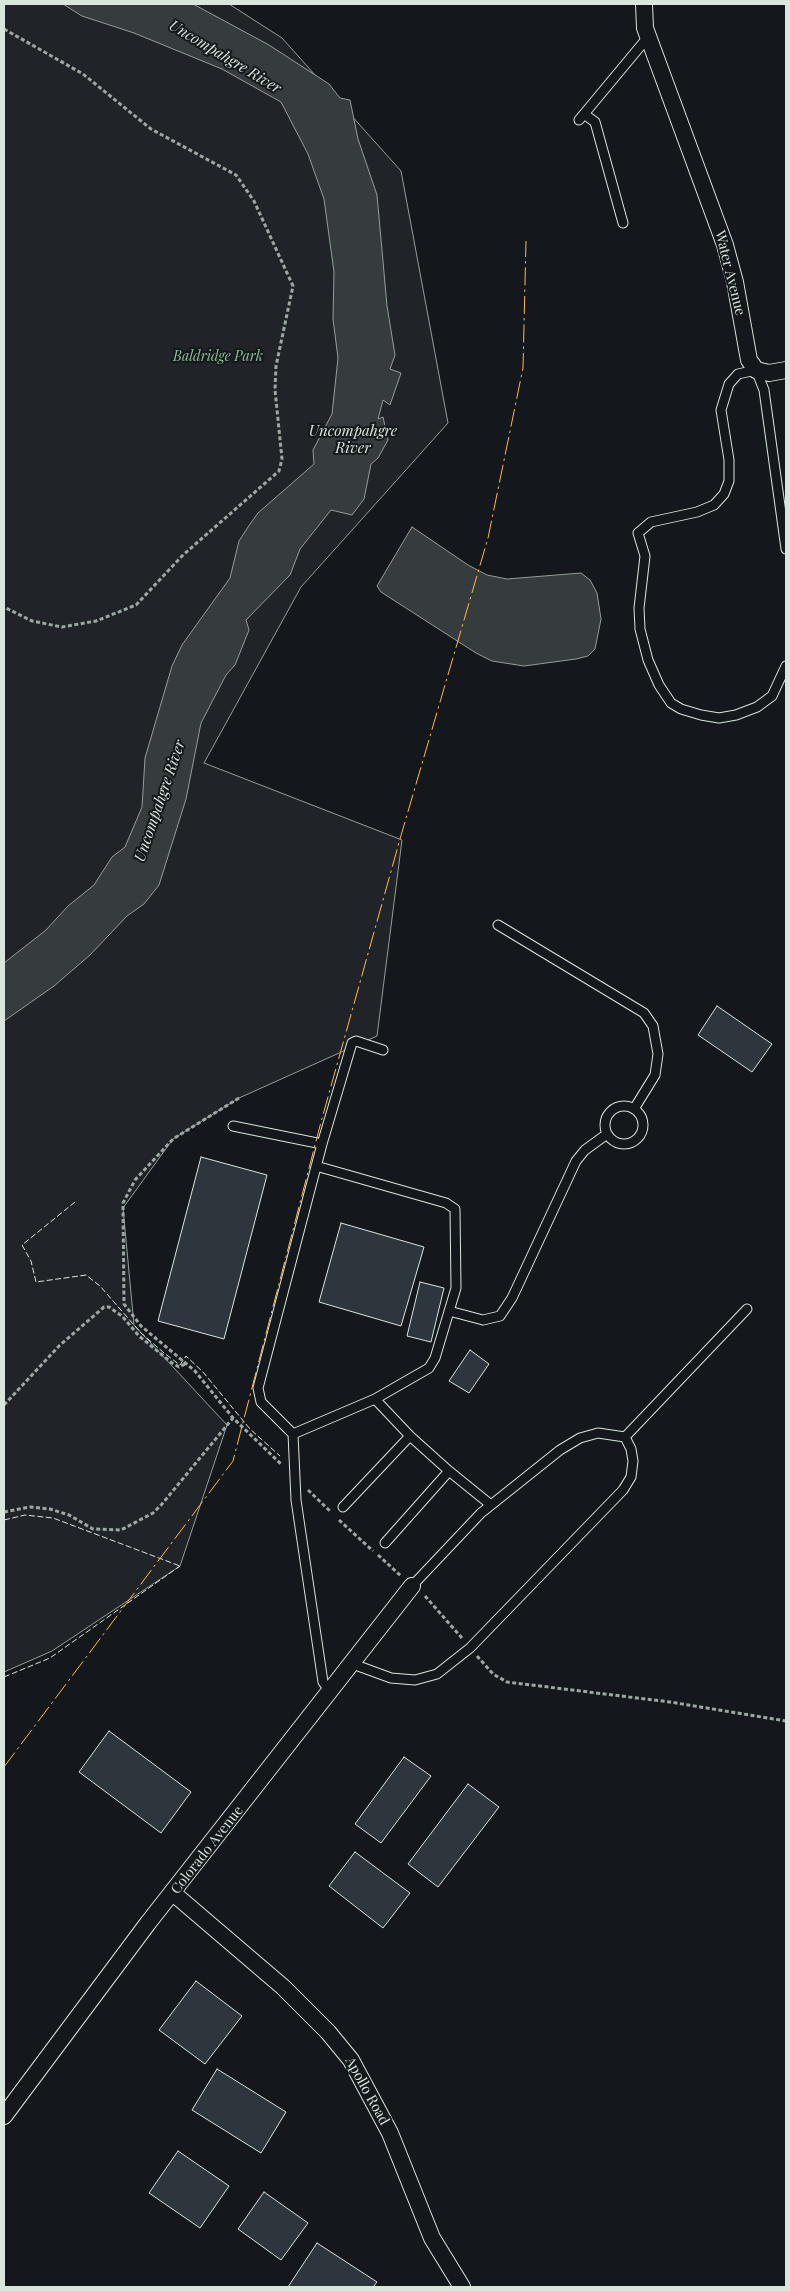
<!DOCTYPE html>
<html>
<head>
<meta charset="utf-8">
<style>
  body { margin:0 }
  #map { position:relative; width:790px; height:2291px; overflow:hidden; background:#14181c; font-family:"Playfair Display",serif }
  canvas { display:block }
  .frame { position:absolute; inset:0; border:5px solid #d8e6dc; pointer-events:none }
</style>
</head>
<body>
<div id="map">
<canvas width="790" height="2291"></canvas>
<div class="frame"></div>
</div>
<script>
const g = document.querySelector('canvas').getContext('2d');
g.lineJoin = 'round';
function paint(path, color) { g.fillStyle = color; g.fill(path, 'evenodd'); }
const poly = rows => new Path2D(rows.map(r => 'M' + r).join(''));
function stroke(path, color, width, dash) { g.strokeStyle = color; g.lineWidth = width; g.lineCap = dash ? 'butt' : 'round'; g.setLineDash(dash || []); g.stroke(path); }
function drawText(font, color, halo, rows, align = 'center') {
  g.font = font + ' "Playfair Display",serif'; g.lineWidth = 4; g.setLineDash([]); g.textBaseline = 'middle'; g.strokeStyle = halo; g.fillStyle = color; for (const [text, x, y, turn = 0] of rows) {
    g.save(); g.translate(x, y); g.rotate((+turn || 0) * Math.PI / 180); g.textAlign = isNaN(turn) ? turn : align; if (halo) g.strokeText(text, 0, 0); g.fillText(text, 0, 0); g.restore();
  }
}
const green = poly([
  [4,4,229,4,282,38,401,171,448,423,301,587,204,763,402,840,377,1036,239,1098,173,1139,123,1208,134,1325,227,1425,180,1566,52,1651,4,1672,4,4]
]);
const water = poly([
  [63,4,193,4,269,45,329,84,340,98,350,100,358,139,377,195,387,306,395,355,390,369,401,373,390,405,383,400,378,419,383,417,388,440,378,458,371,464,364,499,352,515,331,510,300,549,290,575,246,620,249,630,235,665,226,675,201,723,186,799,159,885,144,904,127,916,90,955,54,986,4,1021,4,963,46,930,68,906,94,885,112,857,125,847,142,807,145,758,172,666,182,645,230,578,239,541,248,527,258,513,314,464,313,450,332,414,338,358,333,319,334,272,324,199,308,154,281,102,222,69,134,33,82,16,63,4],
  [412,527,468,565,487,575,507,579,581,573,590,580,597,593,601,619,595,649,588,656,576,659,524,666,492,661,476,653,381,592,377,586,412,527]
]);
const building = poly([
  [717,1006,772,1044,752,1072,698,1035,717,1006],
  [201,1157,267,1175,224,1339,158,1321,201,1157],
  [341,1223,424,1247,401,1326,319,1302,341,1223],
  [420,1282,444,1288,431,1342,407,1336,420,1282],
  [470,1350,489,1364,469,1393,449,1381,470,1350],
  [109,1731,191,1792,161,1833,79,1772,109,1731],
  [404,1757,431,1776,381,1843,355,1824,404,1757],
  [468,1784,499,1807,438,1887,408,1864,468,1784],
  [355,1852,410,1893,383,1928,329,1886,355,1852],
  [196,1981,242,2016,205,2064,159,2030,196,1981],
  [217,2069,286,2112,261,2153,192,2110,217,2069],
  [178,2151,229,2186,200,2228,149,2193,178,2151],
  [264,2192,308,2223,281,2260,238,2229,264,2192],
  [317,2243,377,2282,373,2287,288,2287,317,2243]
]);
const path = poly([
  [4,29,83,74,151,129,236,175,254,201,293,286,276,366,275,390,282,459,279,471,183,555,136,605,96,621,62,627,32,621,4,607],
  [239,1098,173,1139,135,1180,123,1203,124,1304,141,1326,195,1371,233,1418,282,1465],
  [4,1405,59,1346,104,1307,109,1307,122,1316,139,1336,172,1363,179,1367,185,1364],
  [308,1490,331,1512],
  [4,1512,30,1507,50,1509,69,1515,93,1529,121,1530,153,1513,162,1504,233,1418],
  [339,1520,373,1551],
  [378,1555,401,1576],
  [425,1596,462,1638],
  [477,1656,493,1674,507,1682,670,1702,786,1721]
]);
const service = poly([
  [584,114,595,122,623,223],
  [579,120,648,37],
  [786,549,764,390,756,370,738,374,729,384,721,410,729,460,729,481,724,494,714,505,697,512,651,522,638,533,645,556,639,608,640,629,648,660,659,685,671,703,681,709,701,715,719,718,736,715,757,707,772,696,786,666],
  [498,925,644,1013,653,1026,658,1054,655,1075,634,1109],
  '605 1125a19 19 0 1 1 38 0a19 19 0 1 1-38 0Z',
  [233,1126,322,1144,258,1388,261,1402,293,1434,296,1500,323,1682,330,1691],
  [322,1144,352,1043,356,1041,383,1050],
  [449,1311,483,1320,500,1316,512,1298,576,1161,585,1150,607,1134],
  [375,1399,410,1436,449,1471,385,1543],
  [293,1434,375,1399,429,1368,435,1358,456,1288,455,1209,446,1203,316,1166],
  [449,1471,491,1505],
  [343,1507,410,1436],
  [412,1586,481,1513,560,1450,580,1438,598,1433,625,1437],
  [350,1663,391,1678,415,1680,437,1674,470,1648,623,1490,631,1477,633,1461,631,1449,625,1437,747,1309]
]);
const minor = poly([
  [644,4,645,28,725,245,735,282,749,360,756,370,769,373,786,370],
  [173,1893,283,1987,328,2032,351,2060,390,2133,432,2238,462,2287],
  [4,2116,148,1923,412,1586]
]);
const fence = poly([
  [75,1202,22,1245,31,1261,36,1282,86,1275,100,1286,141,1333,164,1353,180,1365,186,1356,203,1372,250,1429,280,1456],
  [4,1520,25,1515,53,1518,180,1566],
  [4,1677,50,1658,180,1566]
]);
const power = poly([
  [4,1767,233,1461,321,1122,402,832,488,538,523,368,526,241]
]);
const streetNames = [
  ["Water Avenue",730,273,76],
  ["Colorado Avenue",207,1850,-52],
  ["Apollo Road",367,2091,61]
];
const parkNames = [
  ["Baldridge Park",218,357]
];
const waterNames = [
  ["Uncompahgre River",225,57,31],
  ["Uncompahgre",353,431],
  ["River",353,448],
  ["Uncompahgre River",160,801,-71]
];
paint(green, '#202428');
stroke(green, '#939e99', 1);
paint(water, '#363b3e');
stroke(water, '#939e99', 1);
paint(building, '#2c363c');
stroke(building, '#d8e6dc', 1);
stroke(service, '#d8e6dc', 11);
stroke(minor, '#d8e6dc', 18);
stroke(path, '#9da8a2', 3, [4, 2.5]);
stroke(service, '#14181c', 9);
stroke(minor, '#14181c', 16);
stroke(fence, '#d8e6dc', 1, [6, 2.5]);
stroke(power, '#ffb74d', 1, [18, 4, 2.5, 4]);
drawText('14px', '#d8e6dc', '#14181c', streetNames);
drawText('italic 14px', '#8ac095', '#14181c', parkNames);
drawText('italic 15px', '#d8e6dc', '#14181c', waterNames);
</script>
</body>
</html>
